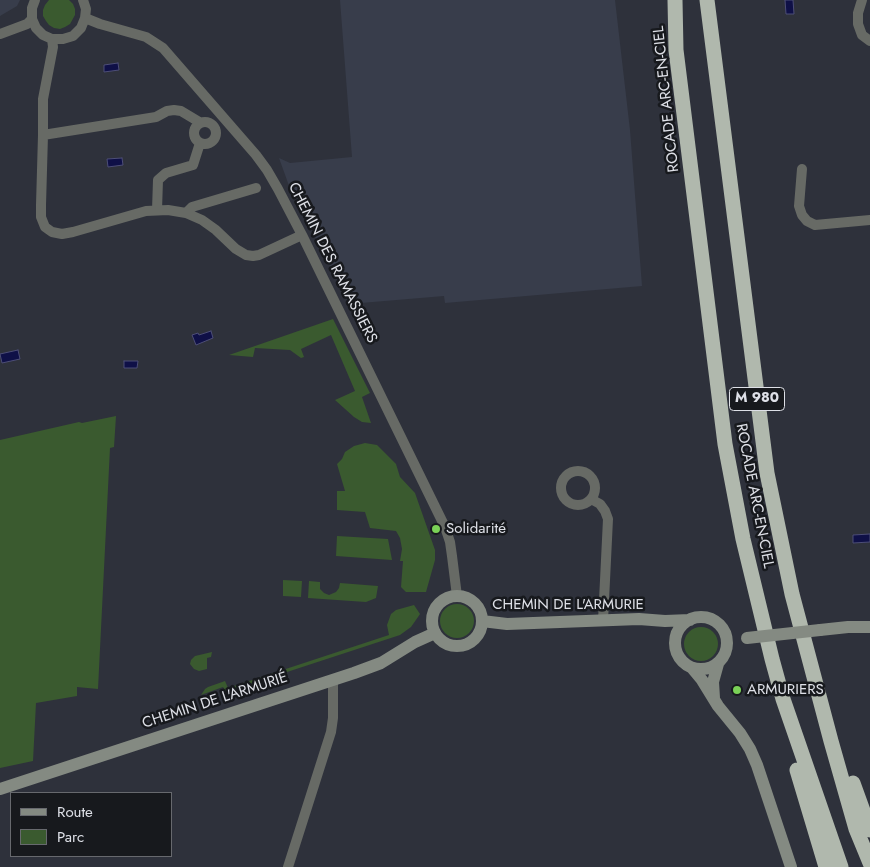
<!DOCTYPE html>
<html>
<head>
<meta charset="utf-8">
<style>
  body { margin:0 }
  #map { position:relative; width:870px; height:867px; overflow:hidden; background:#2e313b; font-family:Jost,sans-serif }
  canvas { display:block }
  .legend { position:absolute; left:10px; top:792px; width:162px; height:65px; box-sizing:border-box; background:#17191d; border:1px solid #67696e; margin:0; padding:6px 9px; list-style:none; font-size:15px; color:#dee0e7 }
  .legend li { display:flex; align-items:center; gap:10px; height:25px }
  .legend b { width:25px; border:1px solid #67696e }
</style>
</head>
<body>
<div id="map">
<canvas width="870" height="867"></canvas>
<ul class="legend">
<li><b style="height:6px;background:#848a82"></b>Route</li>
<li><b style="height:14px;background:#3a5a2f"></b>Parc</li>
</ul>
</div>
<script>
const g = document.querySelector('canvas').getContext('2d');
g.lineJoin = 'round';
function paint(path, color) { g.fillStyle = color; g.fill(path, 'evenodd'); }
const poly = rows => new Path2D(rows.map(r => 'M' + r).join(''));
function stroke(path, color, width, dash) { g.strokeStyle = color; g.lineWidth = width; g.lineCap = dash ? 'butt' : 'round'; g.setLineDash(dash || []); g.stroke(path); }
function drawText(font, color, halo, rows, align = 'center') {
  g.font = font + ' Jost,sans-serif'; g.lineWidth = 5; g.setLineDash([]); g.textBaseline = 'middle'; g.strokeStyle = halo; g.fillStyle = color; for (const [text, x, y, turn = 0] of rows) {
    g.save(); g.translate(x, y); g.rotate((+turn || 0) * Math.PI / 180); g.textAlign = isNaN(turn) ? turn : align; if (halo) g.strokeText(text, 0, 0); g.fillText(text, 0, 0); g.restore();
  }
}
const built = poly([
  [0,0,20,0,17,6,0,16],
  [340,0,615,0,630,130,642,286,445,303,444,296,349,304,288,183,279,158,290,163,352,157]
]);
const green = poly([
  [49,0,69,0,73,4,75,9,75,15,70,24,65,27,60,29,54,28,49,25,46,21,43,16,43,10,45,5],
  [333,319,370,393,362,397,371,423,362,422,354,417,335,400,355,391,331,335,301,349,304,357,301,358,290,350,255,348,253,357,229,355],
  [116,416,114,447,110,448,98,689,77,687,77,696,36,703,33,761,0,768,0,440,79,422,82,423],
  [365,443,377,445,396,464,400,477,415,493,435,550,435,560,426,592,406,592,401,587,403,561,400,561,402,549,400,538,396,531,370,528,365,512,337,510,337,491,345,491,337,464,342,459,345,452,354,446],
  [337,536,388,539,392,560,336,556],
  [283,580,302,581,301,597,283,596],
  [309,581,320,582,320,589,324,593,329,595,336,592,339,588,340,583,378,586,376,598,366,602,308,598],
  '440 621a17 17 0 1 1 34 0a17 17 0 1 1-34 0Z',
  [414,605,420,614,418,617,411,627,400,635,226,692,223,687,201,695,205,689,208,687,225,681,228,688,389,635,387,625,391,614,396,610],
  '684 644a17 17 0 1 1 34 0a17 17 0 1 1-34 0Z',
  [212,652,211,657,207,658,207,669,199,671,194,669,190,664,191,660,195,656]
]);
const water = poly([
  [785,0,793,0,794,14,786,14,785,0],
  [118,63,119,70,104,72,104,65,118,63],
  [122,158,123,165,108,167,107,159,122,158],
  [211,331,213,338,196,345,192,335,198,333,199,335,211,331],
  [18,350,20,359,2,363,0,354,18,350],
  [124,361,138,361,137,368,124,368,124,361],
  [870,534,870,542,853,543,853,535,870,534]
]);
const street = poly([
  [35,0,32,8,32,19,36,28,43,35,52,39,63,39,73,36,81,28,85,18,86,9,83,0],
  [862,0,858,13,858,24,862,35,870,41],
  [85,18,100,24,146,37,163,48,256,155,267,170,278,189,302,235,445,527,450,542,452,556,457,596],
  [0,34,27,24,32,19],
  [52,39,53,47,43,99,43,135,41,205,41,217,45,227,52,232,62,234,73,232,146,211,168,210,186,213,202,220,216,230,236,249,246,255,253,256,259,255,302,235],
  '194 133a11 11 0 1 1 22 0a11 11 0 1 1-22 0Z',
  [43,135,156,117,167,111,174,110,181,111,201,123],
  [802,169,799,206,802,215,807,221,815,225,870,220],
  [157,210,158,180,166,173,193,165,200,143],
  [186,213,192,207,256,188],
  '561 488a17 17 0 1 1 34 0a17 17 0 1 1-34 0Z',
  [591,499,600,504,605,511,608,519,603,621],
  [288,867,331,732,333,718,333,680]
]);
const secondary = poly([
  '432 621a25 25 0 1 1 50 0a25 25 0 1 1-50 0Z',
  '675 643a26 26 0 1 1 52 0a26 26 0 1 1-52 0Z',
  [482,621,507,624,639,619,665,621,690,620],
  [820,630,848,627,870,627],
  [692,668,702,680,718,706,740,733,750,749,757,765,791,867],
  [714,698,713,682,718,664],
  [0,789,354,673,381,663,415,642,435,633]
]);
const highway = poly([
  [675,0,676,50,725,444,743,539,772,659,783,699,841,867],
  [707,0,767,473,792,594,831,741,856,829,870,863],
  [797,770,826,867],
  [853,783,870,830]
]);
const secondaryBridge = poly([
  [747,638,820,630]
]);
const markers = [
  [436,529,5,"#7ad157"],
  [737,690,5,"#7ad157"]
];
const shields = [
  [757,399,55]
];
const shieldNames = [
  ["M 980",757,399]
];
const streetNames = [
  ["ROCADE ARC-EN-CIEL",667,99,-96],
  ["CHEMIN DES RAMASSIERS",332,263,63],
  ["ROCADE ARC-EN-CIEL",754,496,79],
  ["CHEMIN DE L'ARMURIE",568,605],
  ["CHEMIN DE L'ARMURIÉ",215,701,-18]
];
const poiNames = [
  ["Solidarité",446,529],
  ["ARMURIERS",747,690]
];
paint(built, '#383d4b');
paint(green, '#3a5a2f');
paint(water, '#0f1047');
stroke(water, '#4d4e77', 1);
stroke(street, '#676a65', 10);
stroke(secondary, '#848a82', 12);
stroke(highway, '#b0b8ad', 15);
stroke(secondaryBridge, '#848a82', 12);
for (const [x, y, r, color] of markers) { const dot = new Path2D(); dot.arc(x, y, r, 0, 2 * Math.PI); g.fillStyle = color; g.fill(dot); stroke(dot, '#17191d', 2); }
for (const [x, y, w] of shields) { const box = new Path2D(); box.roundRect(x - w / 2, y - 11.5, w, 23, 4); g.fillStyle = '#17191d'; g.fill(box); stroke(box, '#dee0e7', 1); }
drawText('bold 14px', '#dee0e7', null, shieldNames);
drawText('15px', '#dee0e7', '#17191d', streetNames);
drawText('15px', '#dee0e7', '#17191d', poiNames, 'left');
</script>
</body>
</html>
